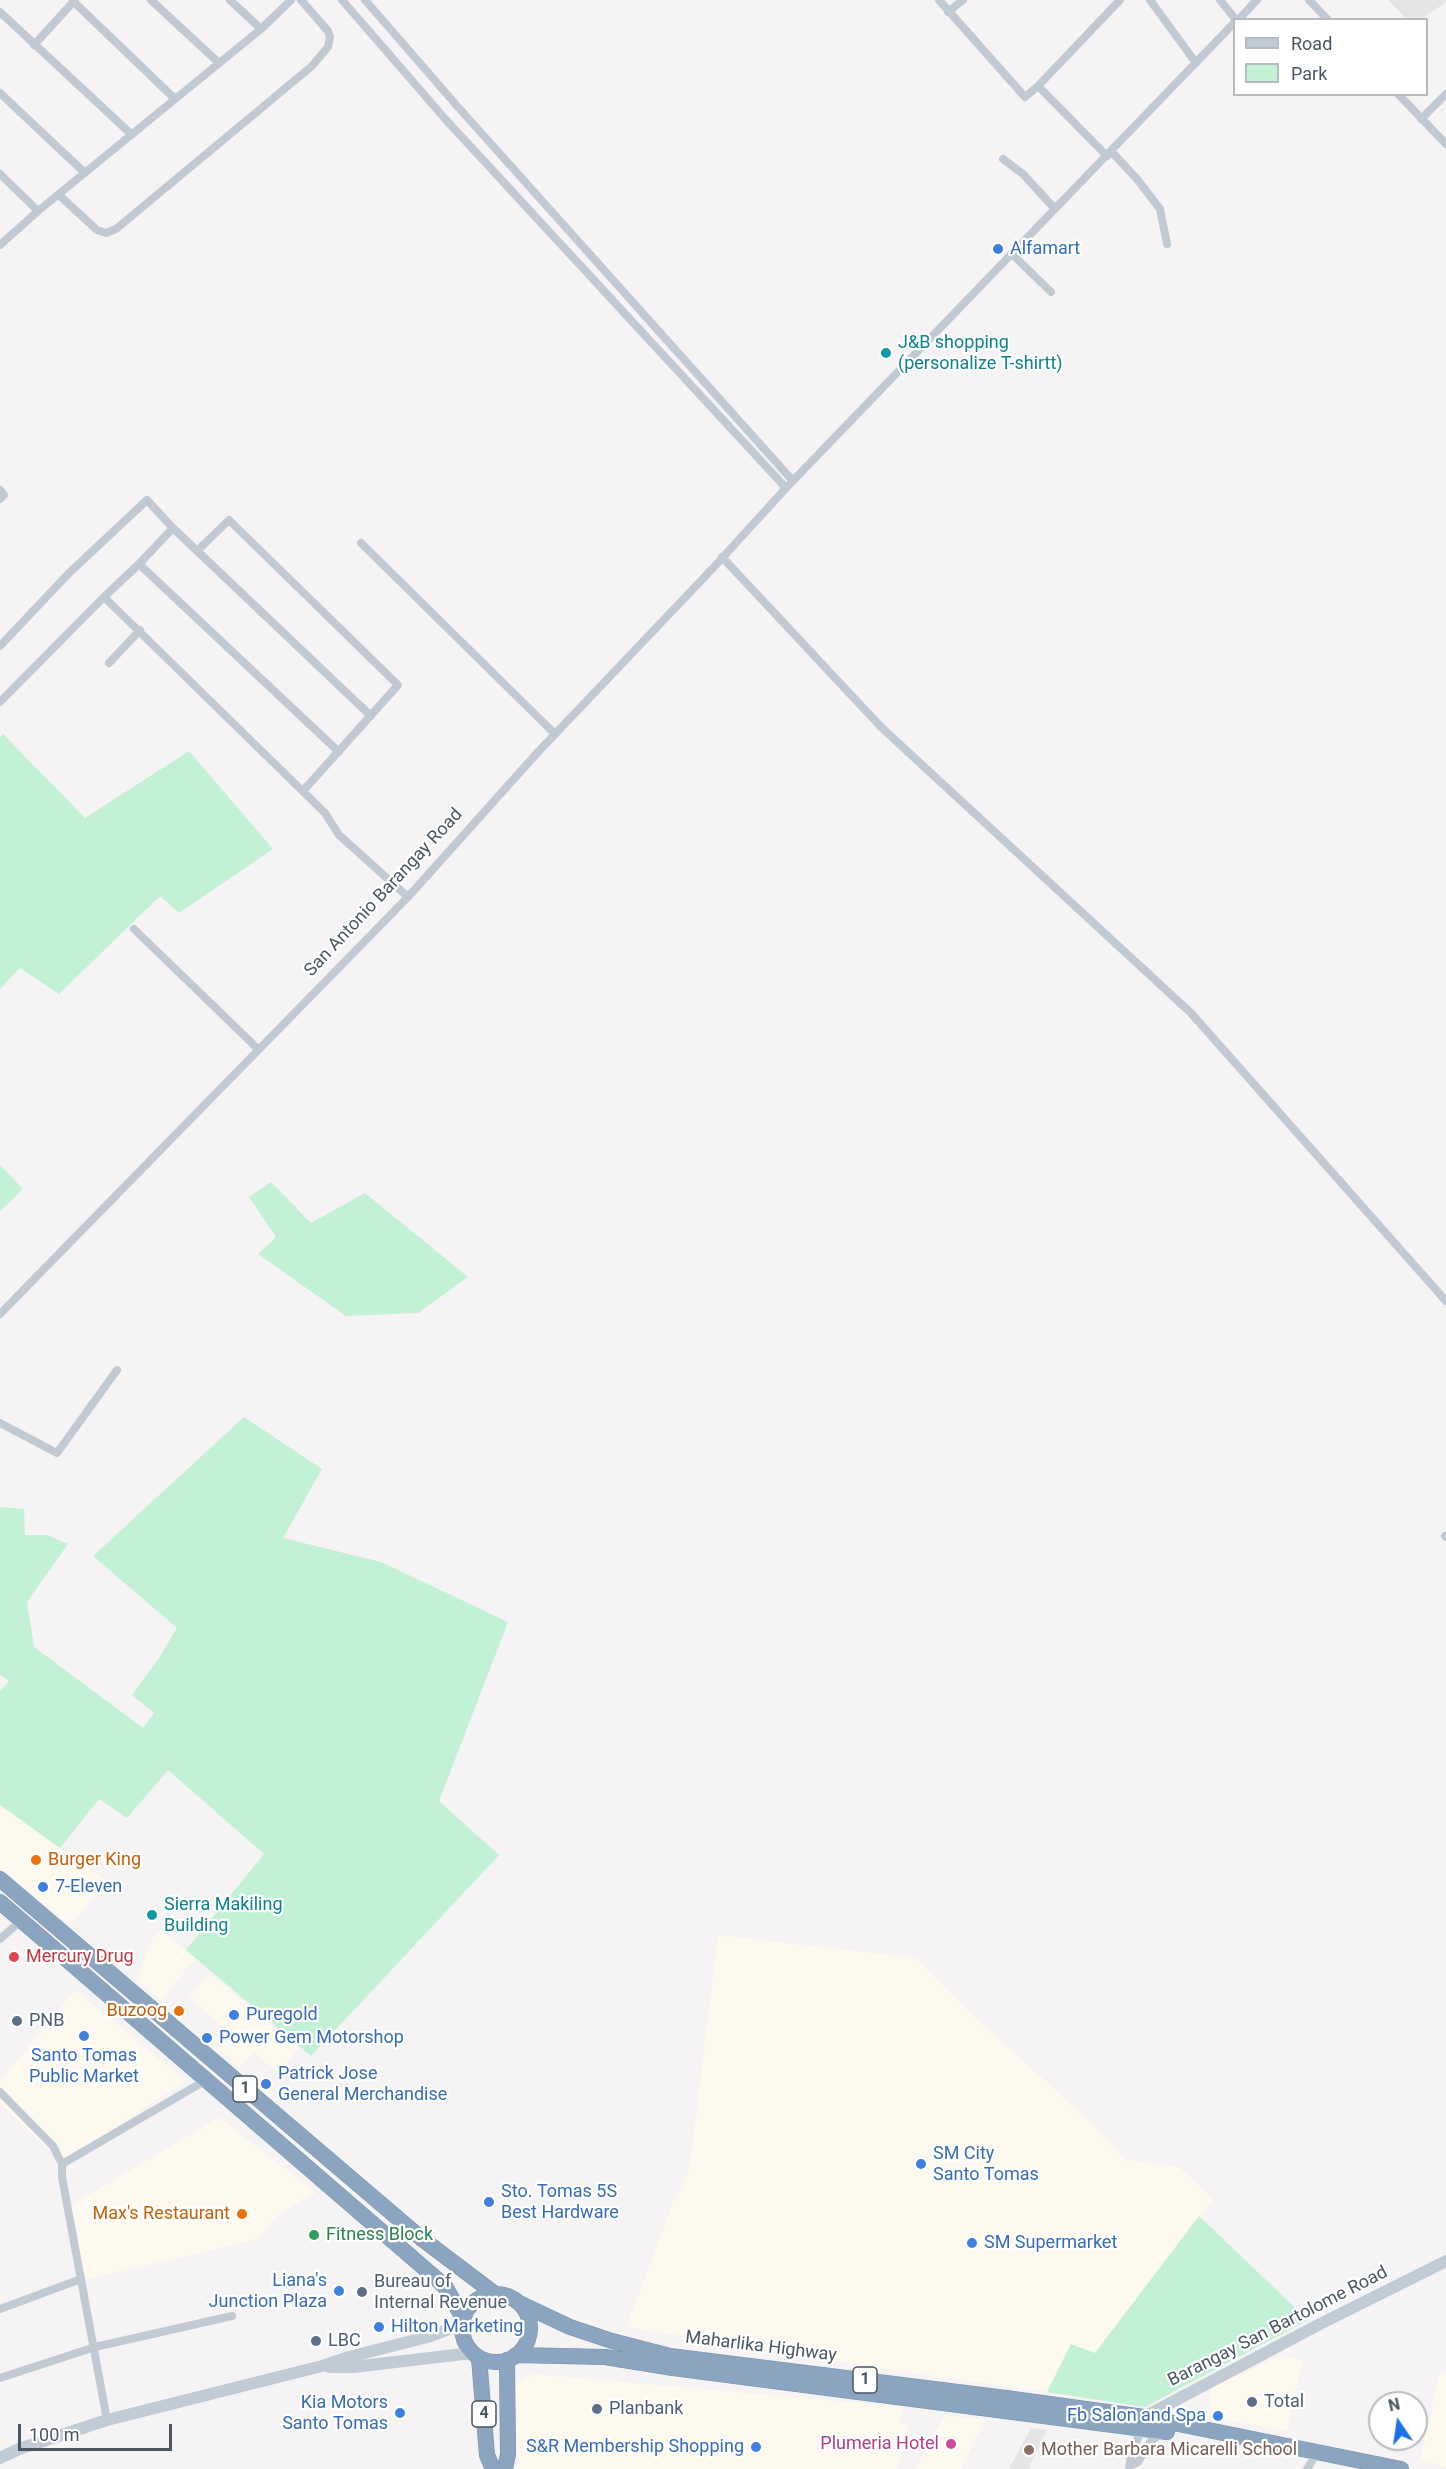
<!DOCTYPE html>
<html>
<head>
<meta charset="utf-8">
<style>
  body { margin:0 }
  #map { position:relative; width:1446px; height:2469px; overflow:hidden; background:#f5f3f3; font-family:Roboto,sans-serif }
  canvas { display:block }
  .legend { position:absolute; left:1233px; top:18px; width:195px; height:78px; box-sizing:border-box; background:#fff; border:2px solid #b7bbc0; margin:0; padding:8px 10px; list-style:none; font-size:18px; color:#4a5661 }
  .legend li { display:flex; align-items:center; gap:12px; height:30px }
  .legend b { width:30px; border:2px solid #b7bbc0 }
  .north { position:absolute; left:1368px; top:2391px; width:60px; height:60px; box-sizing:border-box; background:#fff; border:2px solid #b7bbc0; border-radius:50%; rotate:347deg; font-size:16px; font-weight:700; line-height:24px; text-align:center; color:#4a5661 }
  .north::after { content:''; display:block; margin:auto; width:21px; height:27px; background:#1a73e8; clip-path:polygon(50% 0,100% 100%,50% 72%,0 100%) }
  .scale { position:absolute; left:18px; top:2424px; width:154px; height:27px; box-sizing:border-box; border:3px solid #4a5661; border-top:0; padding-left:8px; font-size:18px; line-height:21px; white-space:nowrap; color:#4a5661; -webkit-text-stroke:4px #fff; paint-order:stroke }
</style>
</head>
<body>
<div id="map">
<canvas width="1446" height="2469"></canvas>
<ul class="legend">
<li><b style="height:8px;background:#c1cbd6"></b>Road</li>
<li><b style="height:16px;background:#c3f1d5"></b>Park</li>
</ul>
<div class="north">N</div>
<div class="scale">100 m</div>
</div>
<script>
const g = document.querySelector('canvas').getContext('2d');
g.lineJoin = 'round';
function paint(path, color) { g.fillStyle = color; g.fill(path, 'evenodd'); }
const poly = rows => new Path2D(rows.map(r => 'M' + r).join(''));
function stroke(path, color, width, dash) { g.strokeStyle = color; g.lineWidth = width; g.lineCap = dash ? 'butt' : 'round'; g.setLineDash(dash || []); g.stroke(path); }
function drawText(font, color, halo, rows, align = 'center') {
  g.font = font + ' Roboto,sans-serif'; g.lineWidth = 4.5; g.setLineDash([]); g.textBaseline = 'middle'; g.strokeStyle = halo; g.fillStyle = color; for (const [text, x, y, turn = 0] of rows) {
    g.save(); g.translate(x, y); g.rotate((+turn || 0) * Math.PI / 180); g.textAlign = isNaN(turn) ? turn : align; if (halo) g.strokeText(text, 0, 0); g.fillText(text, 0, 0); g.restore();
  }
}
const commercial = poly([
  [0,1805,108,1882,70,1925,0,1868],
  [161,1930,196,1957,162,2000,136,1980,153,1938],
  [718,1935,916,1958,966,2009,1084,2116,1126,2160,1179,2167,1213,2200,1094,2354,1071,2344,1047,2392,910,2373,626,2327,673,2203,689,2172],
  [209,1973,299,2048,278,2073,254,2052,240,2068,217,2048,230,2032,189,1998],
  [75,1990,186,2081,63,2162,0,2104,0,2081],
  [219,2117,316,2193,280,2213,258,2239,85,2280,70,2206],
  [1280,2356,1303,2360,1287,2431,1208,2417,1212,2387],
  [1446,2371,1446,2467,1420,2461,1439,2375],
  [533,2374,903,2407,900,2423,909,2425,897,2469,518,2469,515,2384],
  [945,2415,985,2420,961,2469,915,2469]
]);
const education = poly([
  [1388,0,1446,0,1446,2,1422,19,1408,20],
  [1031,2428,1047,2430,1028,2469,1009,2469]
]);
const green = poly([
  [3,734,85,818,189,751,273,849,179,913,160,896,59,994,20,968,0,989,0,737],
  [0,1165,23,1189,0,1211],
  [271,1182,311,1223,365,1193,468,1277,418,1313,346,1316,258,1254,276,1237,249,1197],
  [244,1417,322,1469,283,1538,381,1562,508,1622,439,1801,499,1855,311,2056,186,1950,264,1854,168,1770,127,1818,99,1799,60,1848,0,1805,0,1691,9,1681,0,1675,0,1507,24,1509,25,1535,47,1535,68,1544,27,1602,34,1647,143,1728,154,1713,132,1695,159,1658,177,1628,93,1556],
  [1199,2216,1308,2320,1145,2407,1047,2392,1071,2344,1095,2353]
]);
const street = poly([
  [151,0,219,63],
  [230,0,261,29],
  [342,0,447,121,786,488],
  [365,0,458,107,793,481],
  [939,0,1025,97,1038,86,1120,0],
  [1150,0,1196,63],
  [1220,0,1236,20],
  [1309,0,1328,20],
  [73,1,175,99],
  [0,12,131,134],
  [948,12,963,0],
  [1238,20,1257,0],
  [34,45,75,0],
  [1038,86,1107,156],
  [0,93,85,173],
  [1398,94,1446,144],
  [1421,119,1446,94],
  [1111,151,1137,179,1160,209,1167,244],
  [1003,159,1023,174,1055,209],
  [0,174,38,211],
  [59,195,97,230,106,233,116,229,312,66,328,47,330,37,328,31,301,0],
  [0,245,38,211,261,29,291,0],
  [1012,254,1051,292],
  [0,490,4,495,0,499],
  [361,543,555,734],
  [197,551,229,520,398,685,303,791],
  [722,557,881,727,1191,1013,1446,1301],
  [139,564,339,752],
  [104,597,325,813,339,835,408,897],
  [0,646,68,574,147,500,173,528,371,716],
  [109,663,140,630],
  [0,702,104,597,139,564,173,528],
  [134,929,258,1049],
  [0,1314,408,897,538,752,714,567,786,488,1234,23],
  [0,1423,57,1453,117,1370],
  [1445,1536,1446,1537],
  [0,1939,24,1918],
  [0,2092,53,2146,62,2164],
  [0,2309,81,2279],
  [0,2378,95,2347,232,2316],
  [107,2420,62,2177,62,2164,208,2079],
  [1131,2465,1138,2462,1151,2441,1163,2432],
  [1129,2469,1131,2455,1142,2428],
  [1307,2469,1318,2451]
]);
const secondary = poly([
  [329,2367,353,2367,472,2353],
  [1142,2418,1320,2324,1446,2261],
  [0,2458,19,2449,107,2420,322,2366,349,2357,431,2336,462,2324]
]);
const highway = poly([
  [0,1879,421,2238,495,2294],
  [0,1902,438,2280,446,2288,463,2318],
  '462 2328a34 34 0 1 1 68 0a34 34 0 1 1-68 0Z',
  [519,2303,570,2327,612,2341,670,2356,1006,2398,1144,2417,1401,2469],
  [516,2355,605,2357,673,2368,1167,2432],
  [479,2358,487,2455,493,2469],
  [505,2469,508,2454,507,2360]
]);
const markers = [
  [998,249,6,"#3f7fe0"],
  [886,353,6,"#0f9aa8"],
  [36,1860,6,"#e8710a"],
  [43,1887,6,"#3f7fe0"],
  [152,1915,6,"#0f9aa8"],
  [14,1957,6,"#e0444e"],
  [179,2011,6,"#e8710a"],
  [234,2015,6,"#3f7fe0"],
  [17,2021,6,"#5c6f8a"],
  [84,2036,6,"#3f7fe0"],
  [207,2038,6,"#3f7fe0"],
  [266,2084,6,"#3f7fe0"],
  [921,2164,6,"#3f7fe0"],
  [489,2202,6,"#3f7fe0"],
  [242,2214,6,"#e8710a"],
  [314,2235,6,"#2e9e5b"],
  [972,2243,6,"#3f7fe0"],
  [339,2291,6,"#3f7fe0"],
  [362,2292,6,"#5c6f8a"],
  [379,2327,6,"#3f7fe0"],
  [316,2341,6,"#5c6f8a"],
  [1252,2402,6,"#5c6f8a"],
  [597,2409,6,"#5c6f8a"],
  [400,2413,6,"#3f7fe0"],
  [1218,2416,6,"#3f7fe0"],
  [951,2444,6,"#d1479c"],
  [756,2447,6,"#3f7fe0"],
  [1029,2450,6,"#8d6e63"]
];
const shields = [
  [245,2089,24],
  [865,2380,24],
  [484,2414,24]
];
const shieldNames = [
  ["1",245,2089],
  ["1",865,2380],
  ["4",484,2414]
];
const shopNames = [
  ["Alfamart",1010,249],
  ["7-Eleven",55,1887],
  ["Puregold",246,2015],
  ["Power Gem Motorshop",219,2038],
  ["Santo Tomas",84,2056,"center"],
  ["Public Market",84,2077,"center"],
  ["Patrick Jose",278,2074],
  ["General Merchandise",278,2095],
  ["SM City",933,2154],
  ["Santo Tomas",933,2175],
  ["Sto. Tomas 5S",501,2192],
  ["Best Hardware",501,2213],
  ["SM Supermarket",984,2243],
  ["Liana's",327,2281,"right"],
  ["Junction Plaza",327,2302,"right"],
  ["Hilton Marketing",391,2327],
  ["Kia Motors",388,2403,"right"],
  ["Santo Tomas",388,2424,"right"],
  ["Fb Salon and Spa",1206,2416,"right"],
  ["S&R Membership Shopping",744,2447,"right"]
];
const cultureNames = [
  ["J&B shopping",898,343],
  ["(personalize T-shirtt)",898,364],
  ["Sierra Makiling",164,1905],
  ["Building",164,1926]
];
const streetNames = [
  ["San Antonio Barangay Road",384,893,-47],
  ["Barangay San Bartolome Road",1278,2327,-27],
  ["Maharlika Highway",761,2347,7]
];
const foodNames = [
  ["Burger King",48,1860,"left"],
  ["Buzoog",167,2011],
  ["Max's Restaurant",230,2214]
];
const healthNames = [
  ["Mercury Drug",26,1957]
];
const serviceNames = [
  ["PNB",29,2021],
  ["Bureau of",374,2282],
  ["Internal Revenue",374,2303],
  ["LBC",328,2341],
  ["Total",1264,2402],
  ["Planbank",609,2409]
];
const leisureNames = [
  ["Fitness Block",326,2235]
];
const hotelNames = [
  ["Plumeria Hotel",939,2444]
];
const educationNames = [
  ["Mother Barbara Micarelli School",1041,2450]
];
paint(commercial, '#fdf9ef');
paint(education, '#e6e4e5');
paint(green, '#c3f1d5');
stroke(highway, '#7690ad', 16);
stroke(street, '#c1cad2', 8);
stroke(secondary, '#c1cbd6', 12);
stroke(highway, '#8ba5c1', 15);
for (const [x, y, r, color] of markers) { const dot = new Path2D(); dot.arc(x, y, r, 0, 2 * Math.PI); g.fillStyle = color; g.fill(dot); stroke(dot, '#fff', 2); }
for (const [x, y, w] of shields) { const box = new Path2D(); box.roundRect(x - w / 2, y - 13, w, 26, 4.5); g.fillStyle = '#fff'; g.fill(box); stroke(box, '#4a5661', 1.5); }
drawText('bold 16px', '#4a5661', null, shieldNames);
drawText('18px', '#366cbe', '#fff', shopNames, 'left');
drawText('18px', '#0d838f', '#fff', cultureNames, 'left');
drawText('18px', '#4a5661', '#fff', streetNames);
drawText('18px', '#c56008', '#fff', foodNames, 'right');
drawText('18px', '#be3a42', '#fff', healthNames, 'left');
drawText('18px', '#4e5e75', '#fff', serviceNames, 'left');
drawText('18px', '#27864d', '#fff', leisureNames, 'left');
drawText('18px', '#b23c85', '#fff', hotelNames, 'right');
drawText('18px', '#785e54', '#fff', educationNames, 'left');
</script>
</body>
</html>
